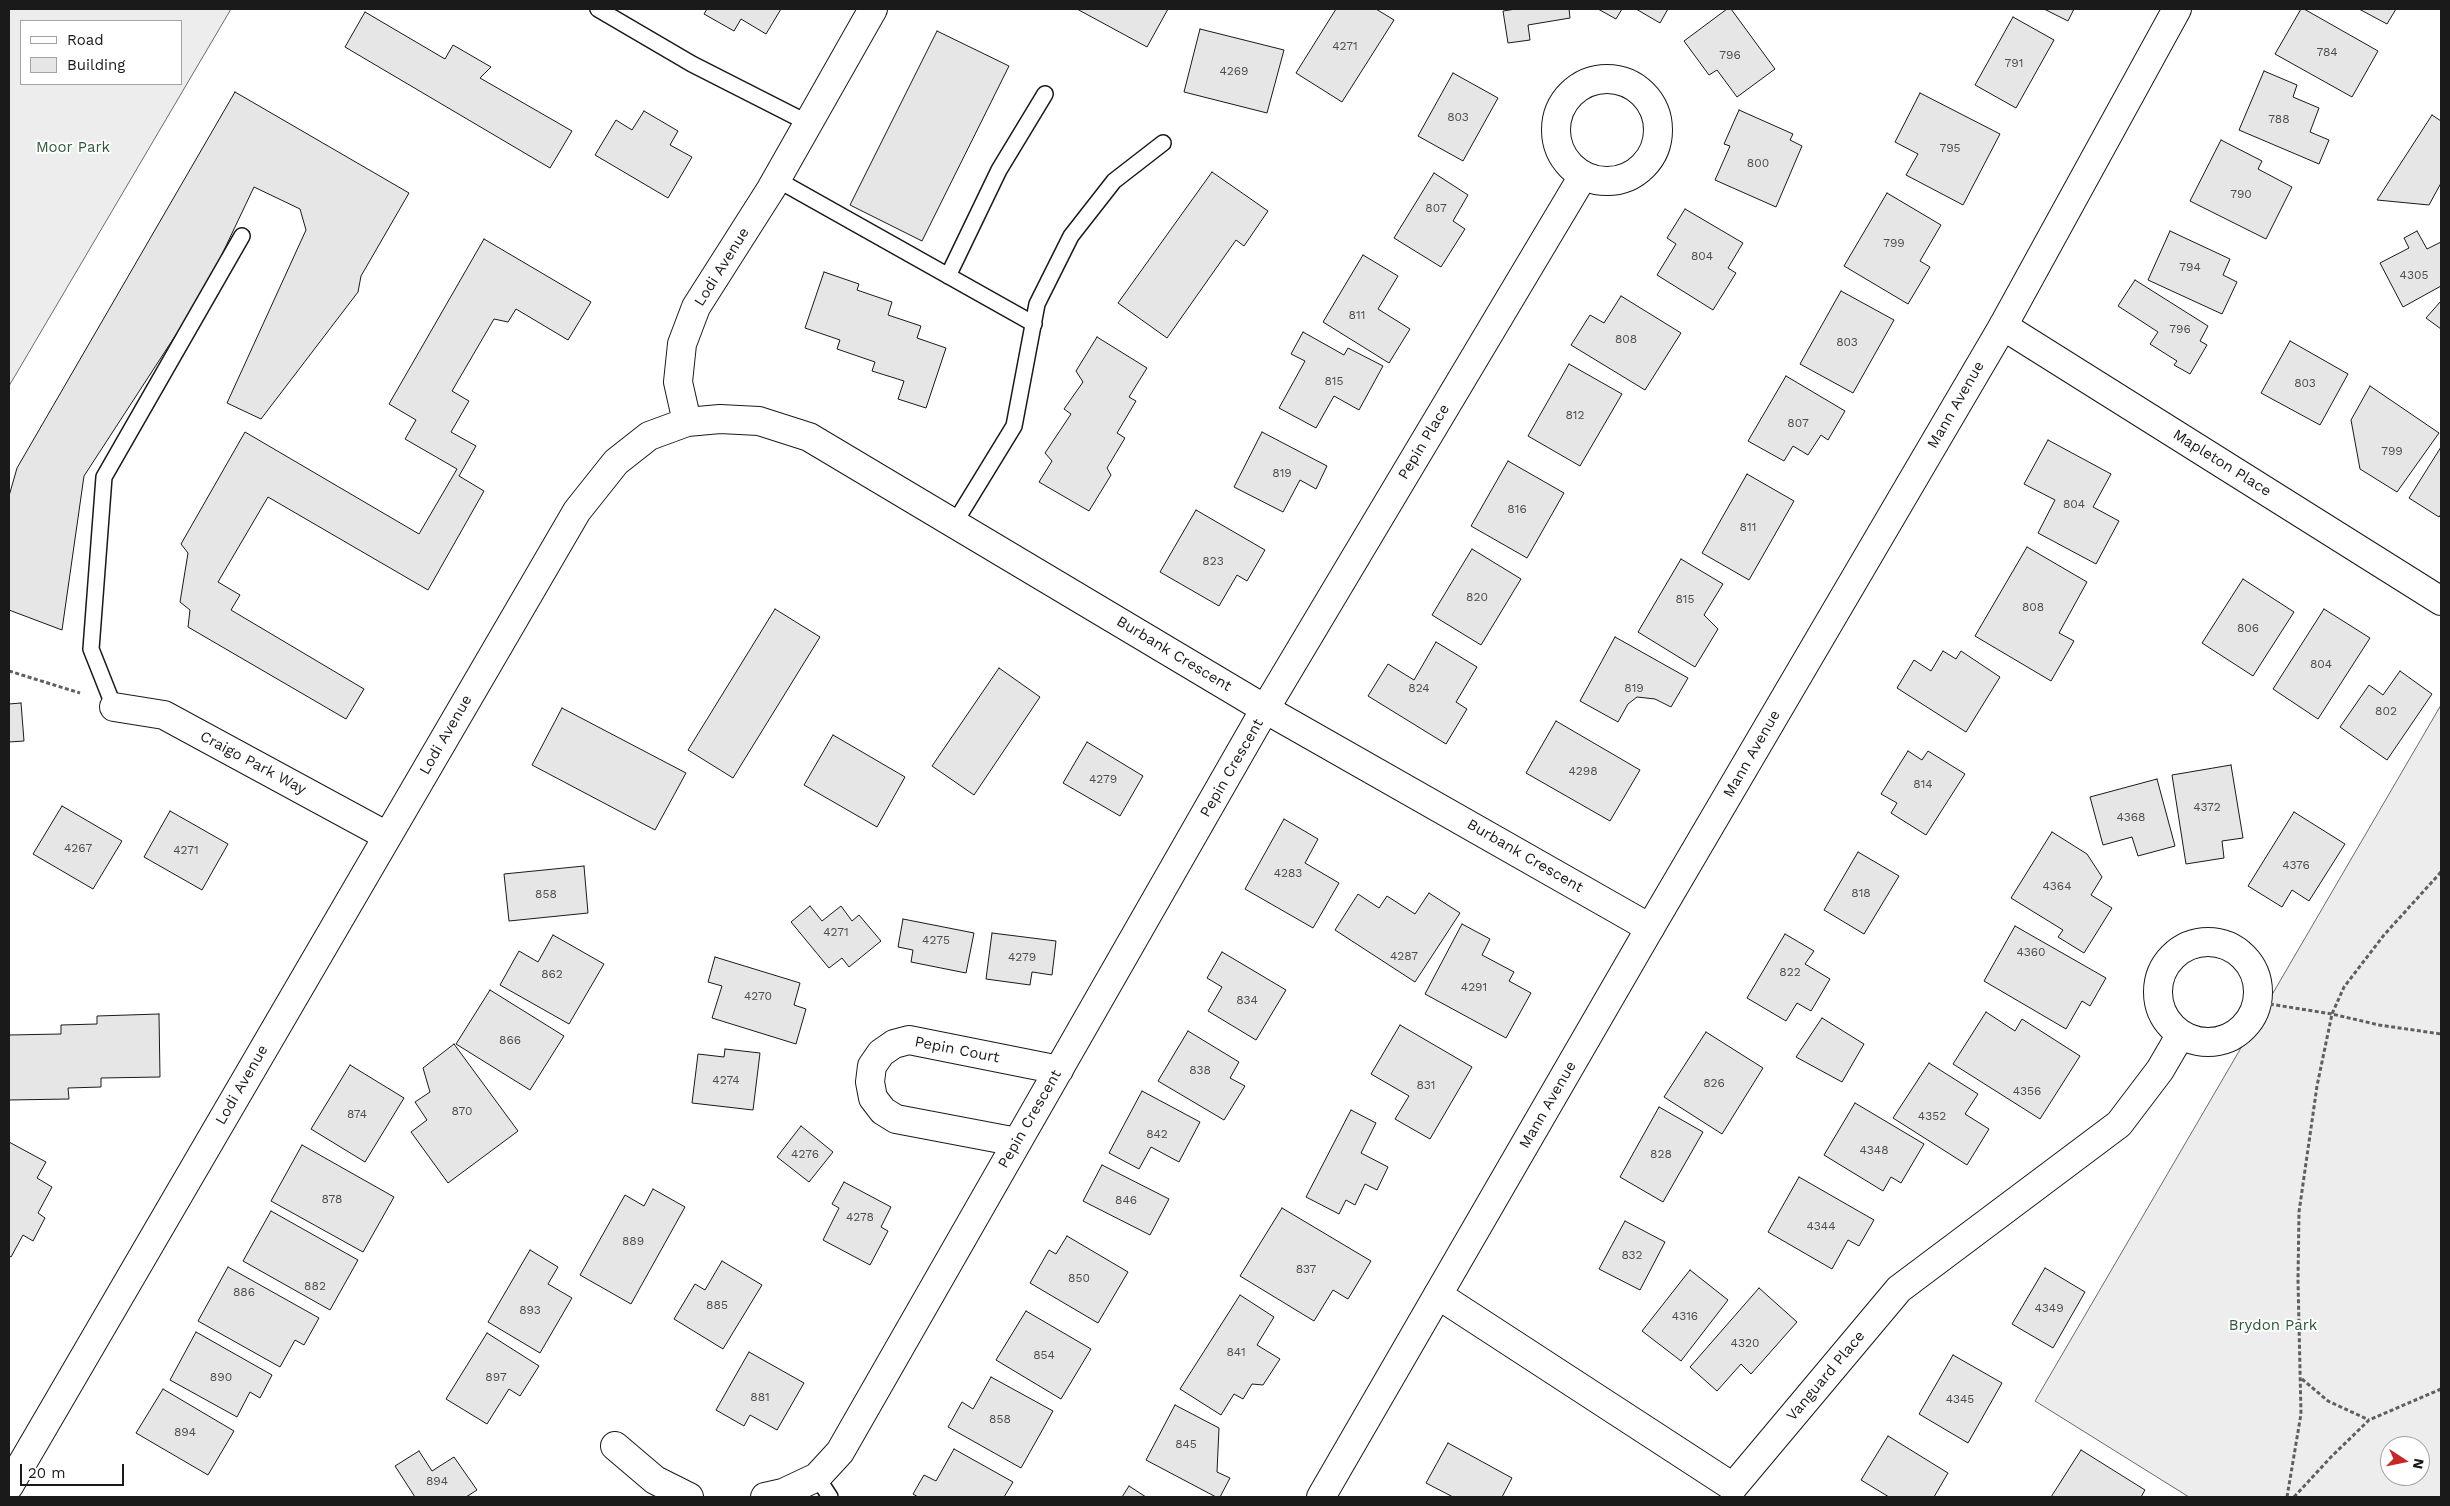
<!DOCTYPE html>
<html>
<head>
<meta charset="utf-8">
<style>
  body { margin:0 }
  #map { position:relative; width:2450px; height:1506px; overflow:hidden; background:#fff; font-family:"Work Sans",sans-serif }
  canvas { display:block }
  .frame { position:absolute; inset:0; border:10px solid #1a1a1a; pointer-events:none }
  .legend { position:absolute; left:20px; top:20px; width:162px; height:65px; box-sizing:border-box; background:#fff; border:1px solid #a3a3a3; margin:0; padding:6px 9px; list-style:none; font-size:15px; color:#1a1a1a }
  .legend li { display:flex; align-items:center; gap:10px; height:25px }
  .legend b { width:25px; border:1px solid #a3a3a3 }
  .north { position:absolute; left:2380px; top:1436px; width:50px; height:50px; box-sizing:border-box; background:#fff; border:1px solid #a3a3a3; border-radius:50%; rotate:101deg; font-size:14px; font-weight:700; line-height:20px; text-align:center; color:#1a1a1a }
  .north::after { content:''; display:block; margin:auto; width:18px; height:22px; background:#c62828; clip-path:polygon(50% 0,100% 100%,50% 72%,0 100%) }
  .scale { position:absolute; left:20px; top:1464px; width:104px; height:22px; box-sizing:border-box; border:2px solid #1a1a1a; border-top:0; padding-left:6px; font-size:15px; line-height:18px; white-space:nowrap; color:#1a1a1a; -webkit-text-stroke:4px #fff; paint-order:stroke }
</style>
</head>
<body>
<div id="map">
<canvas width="2450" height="1506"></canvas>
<div class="frame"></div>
<ul class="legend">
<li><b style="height:6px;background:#fff"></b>Road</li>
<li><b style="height:14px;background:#e6e6e6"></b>Building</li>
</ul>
<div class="north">N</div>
<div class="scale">20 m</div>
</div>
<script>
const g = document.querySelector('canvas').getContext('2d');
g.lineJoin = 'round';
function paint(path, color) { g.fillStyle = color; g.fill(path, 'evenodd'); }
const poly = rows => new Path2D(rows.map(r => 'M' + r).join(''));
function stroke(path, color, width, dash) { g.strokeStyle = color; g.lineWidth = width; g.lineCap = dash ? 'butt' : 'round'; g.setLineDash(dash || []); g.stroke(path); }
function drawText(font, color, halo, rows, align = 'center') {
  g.font = font + ' "Work Sans",sans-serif'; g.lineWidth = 4; g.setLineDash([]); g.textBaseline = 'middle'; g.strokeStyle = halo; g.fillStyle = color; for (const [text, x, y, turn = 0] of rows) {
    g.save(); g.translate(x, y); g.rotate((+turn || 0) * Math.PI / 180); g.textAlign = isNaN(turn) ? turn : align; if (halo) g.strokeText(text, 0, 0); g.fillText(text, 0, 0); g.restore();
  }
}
const built = poly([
  [9,9,231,9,9,386,9,9],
  [21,21,181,21,181,84,21,84,21,21],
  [2441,705,2441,1497,2189,1497,2035,1401,2441,705],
  [2390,1446,2420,1446,2420,1476,2390,1476,2390,1446]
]);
const building = poly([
  [707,9,781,9,766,34,741,19,734,31,704,14,707,9],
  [1077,9,1168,9,1147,47,1077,9],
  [1336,9,1376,9,1394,20,1342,102,1296,73,1336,9],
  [1516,9,1569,9,1570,18,1528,25,1530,40,1508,43,1503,11,1516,9],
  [1598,9,1622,9,1616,19,1598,9],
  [1636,9,1668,9,1660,23,1636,9],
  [1727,9,1731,9,1775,69,1737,97,1717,70,1709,75,1684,41,1727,9],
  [2044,9,2074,9,2068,21,2044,9],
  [2301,9,2304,9,2378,51,2352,97,2275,54,2301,9],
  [2359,9,2396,9,2387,24,2359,9],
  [365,12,445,59,453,45,491,67,480,78,572,131,550,168,345,47,365,12],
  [2013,17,2054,40,2016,108,1975,85,2013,17],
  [1200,29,1284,50,1267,113,1184,92,1200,29],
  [937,31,1009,66,922,241,850,205,937,31],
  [2264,71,2297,85,2293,97,2319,108,2310,132,2329,140,2319,164,2239,130,2264,71],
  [1453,73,1498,98,1463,161,1418,136,1453,73],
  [235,92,409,193,361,276,358,292,261,419,227,403,306,230,300,209,254,187,205,290,84,476,62,630,9,610,9,496,17,468,235,92],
  [1920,93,2000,134,1963,205,1906,175,1918,154,1895,142,1920,93],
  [1739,110,1793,134,1790,140,1802,146,1776,207,1715,180,1730,146,1724,144,1739,110],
  [644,111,678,131,670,145,692,157,668,198,595,155,616,120,632,130,644,111],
  [2432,115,2441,121,2441,183,2429,205,2377,200,2432,115],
  [2221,140,2262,161,2258,169,2292,187,2266,239,2190,201,2221,140],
  [1212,172,1268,211,1244,246,1236,240,1167,338,1118,303,1212,172],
  [1434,173,1468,195,1453,221,1465,229,1441,267,1394,238,1434,173],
  [1887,193,1941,225,1920,261,1930,267,1908,304,1844,266,1887,193],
  [1685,209,1743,243,1728,268,1736,273,1713,310,1657,275,1676,244,1667,238,1685,209],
  [2170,231,2230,259,2223,275,2237,282,2222,314,2148,280,2170,231],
  [2417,231,2427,249,2441,242,2441,286,2403,307,2380,263,2409,248,2404,238,2417,231],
  [484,239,591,302,568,340,516,309,508,322,494,319,452,391,469,401,451,432,476,446,459,476,484,491,428,590,268,497,218,582,240,595,231,610,364,689,346,719,188,627,190,610,180,602,188,553,181,544,245,432,419,534,457,469,405,439,416,420,389,404,484,239],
  [1363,255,1398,276,1378,309,1410,329,1389,363,1323,322,1363,255],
  [824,272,859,284,857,290,892,302,888,315,921,326,917,338,946,348,926,408,898,399,904,381,872,371,875,362,837,349,840,340,805,328,824,272],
  [2135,280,2208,326,2200,341,2207,345,2190,374,2174,365,2177,361,2150,344,2158,332,2118,306,2135,280],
  [1841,291,1894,320,1853,393,1800,364,1841,291],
  [1621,296,1681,333,1645,390,1571,345,1590,315,1604,323,1621,296],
  [2441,301,2441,329,2426,318,2441,301],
  [1303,332,1344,355,1348,348,1383,366,1359,410,1334,396,1316,428,1279,408,1305,361,1291,354,1303,332],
  [1097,337,1147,368,1129,397,1136,401,1117,433,1125,438,1107,468,1111,475,1089,511,1039,482,1052,461,1045,453,1071,414,1064,409,1083,382,1076,371,1097,337],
  [2290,341,2348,374,2320,425,2261,393,2290,341],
  [1569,364,1622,394,1580,466,1528,436,1569,364],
  [1786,376,1845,411,1828,440,1821,435,1808,455,1793,446,1784,461,1748,441,1786,376],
  [2370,386,2439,433,2397,492,2360,469,2351,420,2370,386],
  [1262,432,1327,466,1316,489,1300,480,1283,512,1234,487,1262,432],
  [2048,440,2111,474,2093,507,2119,521,2096,564,2038,533,2055,500,2024,484,2048,440],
  [2441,447,2441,514,2439,517,2409,498,2441,447],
  [1508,461,1564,493,1527,558,1471,526,1508,461],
  [1747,474,1794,501,1749,580,1702,553,1747,474],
  [1196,510,1265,550,1247,581,1237,575,1219,606,1160,572,1196,510],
  [2027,547,2087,582,2059,633,2074,641,2051,681,1975,636,2027,547],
  [1472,549,1521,579,1481,645,1432,615,1472,549],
  [1681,559,1723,584,1704,615,1718,629,1695,667,1638,632,1681,559],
  [2243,579,2294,612,2253,676,2202,643,2243,579],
  [775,609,820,637,733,778,688,750,775,609],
  [2324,609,2370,638,2318,719,2273,689,2324,609],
  [1615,637,1688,678,1671,707,1655,699,1637,697,1628,704,1618,722,1580,701,1615,637],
  [1436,642,1477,667,1456,702,1467,709,1446,744,1368,696,1388,664,1414,680,1436,642],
  [1943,651,1956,659,1961,651,2000,677,1966,732,1897,688,1914,660,1931,671,1943,651],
  [999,668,1040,697,974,795,932,766,999,668],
  [2400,671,2432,694,2387,760,2340,727,2369,685,2383,695,2400,671],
  [21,703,24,741,9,742,9,704,21,703],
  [562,708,686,773,655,830,532,765,562,708],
  [1556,721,1640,770,1610,821,1526,773,1556,721],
  [833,735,905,777,877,827,804,785,833,735],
  [1087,742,1143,776,1120,816,1063,783,1087,742],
  [1908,751,1922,760,1928,751,1965,774,1926,835,1891,813,1897,803,1881,794,1908,751],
  [2231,765,2243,838,2222,841,2224,858,2186,864,2172,775,2231,765],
  [2157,779,2175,846,2138,856,2132,837,2103,845,2090,797,2157,779],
  [62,806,122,841,93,889,33,854,62,806],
  [170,811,228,844,202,890,144,857,170,811],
  [2294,812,2345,844,2309,901,2292,890,2282,907,2248,886,2294,812],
  [1284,819,1318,839,1305,863,1339,883,1313,928,1245,889,1284,819],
  [2052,832,2087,854,2102,877,2091,895,2112,908,2084,953,2058,937,2063,930,2011,898,2052,832],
  [1858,852,1899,876,1864,934,1824,910,1858,852],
  [584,866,588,913,509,921,504,874,584,866],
  [1429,893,1460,913,1415,982,1335,930,1358,894,1379,908,1387,896,1415,914,1429,893],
  [810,906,822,921,841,906,852,921,859,915,881,941,849,967,842,958,829,968,791,922,810,906],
  [903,919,974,933,966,973,911,962,913,950,898,947,903,919],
  [1462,924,1490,939,1482,955,1514,972,1509,981,1531,993,1506,1038,1425,994,1462,924],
  [2015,926,2106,978,2090,1006,2082,1001,2066,1029,1984,981,2015,926],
  [992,933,1056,941,1052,975,1032,972,1030,985,986,979,992,933],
  [1785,934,1814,951,1805,964,1830,979,1811,1011,1797,1003,1786,1021,1747,998,1785,934],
  [553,935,604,964,569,1024,500,985,519,951,538,962,553,935],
  [1222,952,1286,990,1256,1040,1208,1011,1222,987,1207,978,1222,952],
  [715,957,800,983,794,1005,806,1009,796,1044,712,1018,722,986,708,982,715,957],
  [490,990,564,1036,530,1090,456,1044,490,990],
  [1986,1012,2015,1031,2022,1019,2080,1056,2040,1119,1953,1064,1986,1012],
  [159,1014,160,1077,101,1078,101,1087,68,1088,69,1099,9,1100,9,1035,61,1034,61,1025,97,1024,97,1016,159,1014],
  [1822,1018,1864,1044,1842,1082,1796,1057,1822,1018],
  [1400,1025,1472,1067,1430,1139,1395,1119,1409,1096,1371,1074,1400,1025],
  [1188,1031,1239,1062,1230,1078,1245,1086,1224,1120,1158,1081,1188,1031],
  [1706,1032,1763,1068,1722,1134,1664,1097,1706,1032],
  [454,1044,518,1131,448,1183,411,1132,427,1120,415,1102,430,1092,423,1068,454,1044],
  [725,1049,760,1053,753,1110,692,1103,698,1054,724,1057,725,1049],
  [1929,1063,1978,1094,1965,1114,1989,1129,1967,1165,1893,1118,1929,1063],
  [350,1065,404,1098,365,1162,311,1129,350,1065],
  [1142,1091,1200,1122,1179,1162,1151,1147,1139,1169,1109,1153,1142,1091],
  [1855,1103,1924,1144,1901,1183,1891,1177,1883,1191,1824,1155,1855,1103],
  [1659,1107,1703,1132,1663,1202,1620,1177,1659,1107],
  [1351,1110,1376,1123,1361,1153,1388,1167,1377,1190,1365,1184,1355,1205,1346,1200,1339,1214,1306,1197,1351,1110],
  [801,1126,833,1152,809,1182,777,1157,801,1126],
  [9,1142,46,1162,37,1178,52,1187,38,1213,45,1218,33,1241,23,1235,11,1257,9,1256,9,1142],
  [302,1145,394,1197,363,1252,271,1201,302,1145],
  [1102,1165,1169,1199,1150,1235,1083,1201,1102,1165],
  [1799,1177,1874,1220,1859,1246,1848,1240,1832,1269,1768,1232,1799,1177],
  [844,1182,891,1207,881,1227,888,1231,870,1265,823,1240,839,1208,832,1204,844,1182],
  [653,1189,685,1207,631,1304,580,1275,625,1195,644,1206,653,1189],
  [1282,1208,1371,1261,1348,1299,1333,1290,1314,1321,1240,1276,1282,1208],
  [271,1211,358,1260,330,1310,243,1261,271,1211],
  [1625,1221,1665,1242,1640,1290,1599,1269,1625,1221],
  [1067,1236,1128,1272,1098,1323,1030,1283,1049,1250,1056,1254,1067,1236],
  [530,1250,558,1267,548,1284,572,1298,540,1353,488,1322,530,1250],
  [722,1261,762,1285,723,1349,674,1319,695,1284,705,1290,722,1261],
  [228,1267,319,1318,304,1345,295,1340,280,1367,198,1321,228,1267],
  [2045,1268,2085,1292,2053,1348,2012,1324,2045,1268],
  [1690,1270,1728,1300,1681,1361,1642,1331,1690,1270],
  [1759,1288,1797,1322,1751,1374,1741,1364,1717,1391,1690,1367,1759,1288],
  [1240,1295,1274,1317,1257,1345,1280,1359,1263,1385,1252,1384,1243,1399,1234,1394,1221,1415,1180,1389,1240,1295],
  [1026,1311,1091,1349,1061,1399,996,1360,1026,1311],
  [196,1332,272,1375,260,1398,250,1392,237,1417,170,1380,196,1332],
  [487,1333,539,1366,520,1396,509,1389,487,1424,446,1399,487,1333],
  [749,1352,804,1383,777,1430,750,1415,744,1426,716,1410,749,1352],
  [1953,1355,2002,1383,1968,1443,1919,1414,1953,1355],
  [991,1377,1053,1411,1021,1468,948,1427,962,1402,973,1409,991,1377],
  [163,1389,234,1431,208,1475,136,1433,163,1389],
  [1175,1405,1219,1428,1217,1472,1230,1478,1220,1497,1216,1497,1146,1460,1175,1405],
  [1888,1436,1948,1473,1934,1497,1889,1497,1861,1480,1888,1436],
  [1448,1443,1512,1478,1502,1497,1453,1497,1426,1483,1448,1443],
  [954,1449,1013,1482,1004,1497,918,1497,913,1494,924,1475,936,1481,954,1449],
  [2081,1450,2145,1490,2141,1497,2051,1497,2081,1450],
  [419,1451,432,1471,454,1457,477,1490,466,1497,415,1497,395,1466,419,1451],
  [1129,1486,1146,1497,1122,1497,1129,1486]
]);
const path = poly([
  [9,671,80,693],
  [2257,1002,2332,1014,2379,1025,2441,1034],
  [2302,1379,2328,1401,2369,1420],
  [2287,1497,2301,1414,2298,1280,2299,1212,2317,1086,2332,1014,2344,987,2384,935,2441,872],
  [2294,1497,2331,1457,2369,1420,2441,1389]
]);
const service = poly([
  [598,9,692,64,808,123],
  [776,179,1034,324],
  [948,276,999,170,1045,94],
  [954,524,1014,426,1037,304,1071,236,1114,181,1163,143],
  [114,707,91,649,104,477,242,236],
  [817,1477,830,1497]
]);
const minor = poly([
  '1556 130a51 51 0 1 1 102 0a51 51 0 1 1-102 0Z',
  [2003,326,2441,601],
  [687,422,678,382,682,344,696,307,771,189,873,9],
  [114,707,164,715,387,836],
  '2158 992a50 50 0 1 1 100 0a50 50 0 1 1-100 0Z',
  [1017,1142,896,1119,883,1111,873,1098,870,1082,872,1066,881,1053,894,1044,909,1040,1059,1070],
  [1438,1295,1733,1487,1899,1289,2119,1124,2160,1070,2181,1034],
  [615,1446,655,1480,689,1497],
  [9,1486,577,511,616,462,649,436,687,422,720,419,759,421,809,437,1265,709,1650,928],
  [765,1497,783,1493,817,1477,840,1452,1265,709,1583,176]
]);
const secondary = poly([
  [1321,1497,1650,928,2003,326,2177,9]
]);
const numberNames = [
  ["4271",1345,46],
  ["784",2327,52],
  ["796",1730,55],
  ["791",2014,63],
  ["4269",1234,71],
  ["803",1458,117],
  ["788",2279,119],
  ["795",1950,148],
  ["800",1758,163],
  ["790",2241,194],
  ["807",1436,208],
  ["799",1894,243],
  ["804",1702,256],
  ["794",2190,267],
  ["4305",2414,275],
  ["811",1357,315],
  ["796",2180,329],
  ["808",1626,339],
  ["803",1847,342],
  ["815",1334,381],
  ["803",2305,383],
  ["812",1575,415],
  ["807",1798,423],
  ["799",2392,451],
  ["819",1282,473],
  ["804",2074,504],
  ["816",1517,509],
  ["811",1748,527],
  ["823",1213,561],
  ["820",1477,597],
  ["815",1685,599],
  ["808",2033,607],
  ["806",2248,628],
  ["804",2321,664],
  ["824",1419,688],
  ["819",1634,688],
  ["802",2386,711],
  ["4298",1583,771],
  ["4279",1103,779],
  ["814",1923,784],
  ["4372",2207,807],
  ["4368",2131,817],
  ["4267",78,848],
  ["4271",186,850],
  ["4376",2296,865],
  ["4283",1288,873],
  ["4364",2057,886],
  ["818",1861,893],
  ["858",546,894],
  ["4271",836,932],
  ["4275",936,940],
  ["4360",2031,952],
  ["4287",1404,956],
  ["4279",1022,957],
  ["822",1790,972],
  ["862",552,974],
  ["4291",1474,987],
  ["4270",758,996],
  ["834",1247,1000],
  ["866",510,1040],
  ["838",1200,1070],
  ["4274",726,1080],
  ["826",1714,1083],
  ["831",1426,1085],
  ["4356",2027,1091],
  ["870",462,1111],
  ["874",357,1114],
  ["4352",1932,1116],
  ["842",1157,1134],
  ["4348",1874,1150],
  ["4276",805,1154],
  ["828",1661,1154],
  ["878",332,1199],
  ["846",1126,1200],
  ["4278",860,1217],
  ["4344",1821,1226],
  ["889",633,1241],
  ["832",1632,1255],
  ["837",1306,1269],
  ["850",1079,1278],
  ["882",315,1286],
  ["886",244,1292],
  ["885",717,1305],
  ["4349",2049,1308],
  ["893",530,1310],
  ["4316",1685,1316],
  ["4320",1745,1343],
  ["841",1236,1352],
  ["854",1044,1355],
  ["890",221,1377],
  ["897",496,1377],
  ["881",760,1397],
  ["4345",1960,1399],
  ["858",1000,1419],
  ["894",185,1432],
  ["845",1186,1444],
  ["894",437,1481]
];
const parkNames = [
  ["Moor Park",73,148],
  ["Brydon Park",2273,1326]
];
const streetNames = [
  ["Lodi Avenue",722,267,-58],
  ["Mann Avenue",1956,405,-60],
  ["Pepin Place",1424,442,-59],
  ["Mapleton Place",2222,463,32],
  ["Burbank Crescent",1174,654,31],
  ["Lodi Avenue",446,735,-60],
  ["Mann Avenue",1752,754,-60],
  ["Craigo Park Way",253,763,28],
  ["Pepin Crescent",1232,768,-60],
  ["Burbank Crescent",1525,856,30],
  ["Pepin Court",957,1050,11],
  ["Lodi Avenue",242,1085,-60],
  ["Mann Avenue",1548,1105,-60],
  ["Pepin Crescent",1030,1119,-60],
  ["Vanguard Place",1826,1376,-50]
];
paint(built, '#ededed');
stroke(built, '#6a6a6a', 1);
paint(building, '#e6e6e6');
stroke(building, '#1a1a1a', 1);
stroke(service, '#1a1a1a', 18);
stroke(minor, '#1a1a1a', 30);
stroke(secondary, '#1a1a1a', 30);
stroke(path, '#5f5f5f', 3, [4, 2.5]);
stroke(service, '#fff', 15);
stroke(minor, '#fff', 28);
stroke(secondary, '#fff', 28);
drawText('12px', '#4d4d4d', null, numberNames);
drawText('15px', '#2b5a34', '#fff', parkNames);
drawText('15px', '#1a1a1a', '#fff', streetNames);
</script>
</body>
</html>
